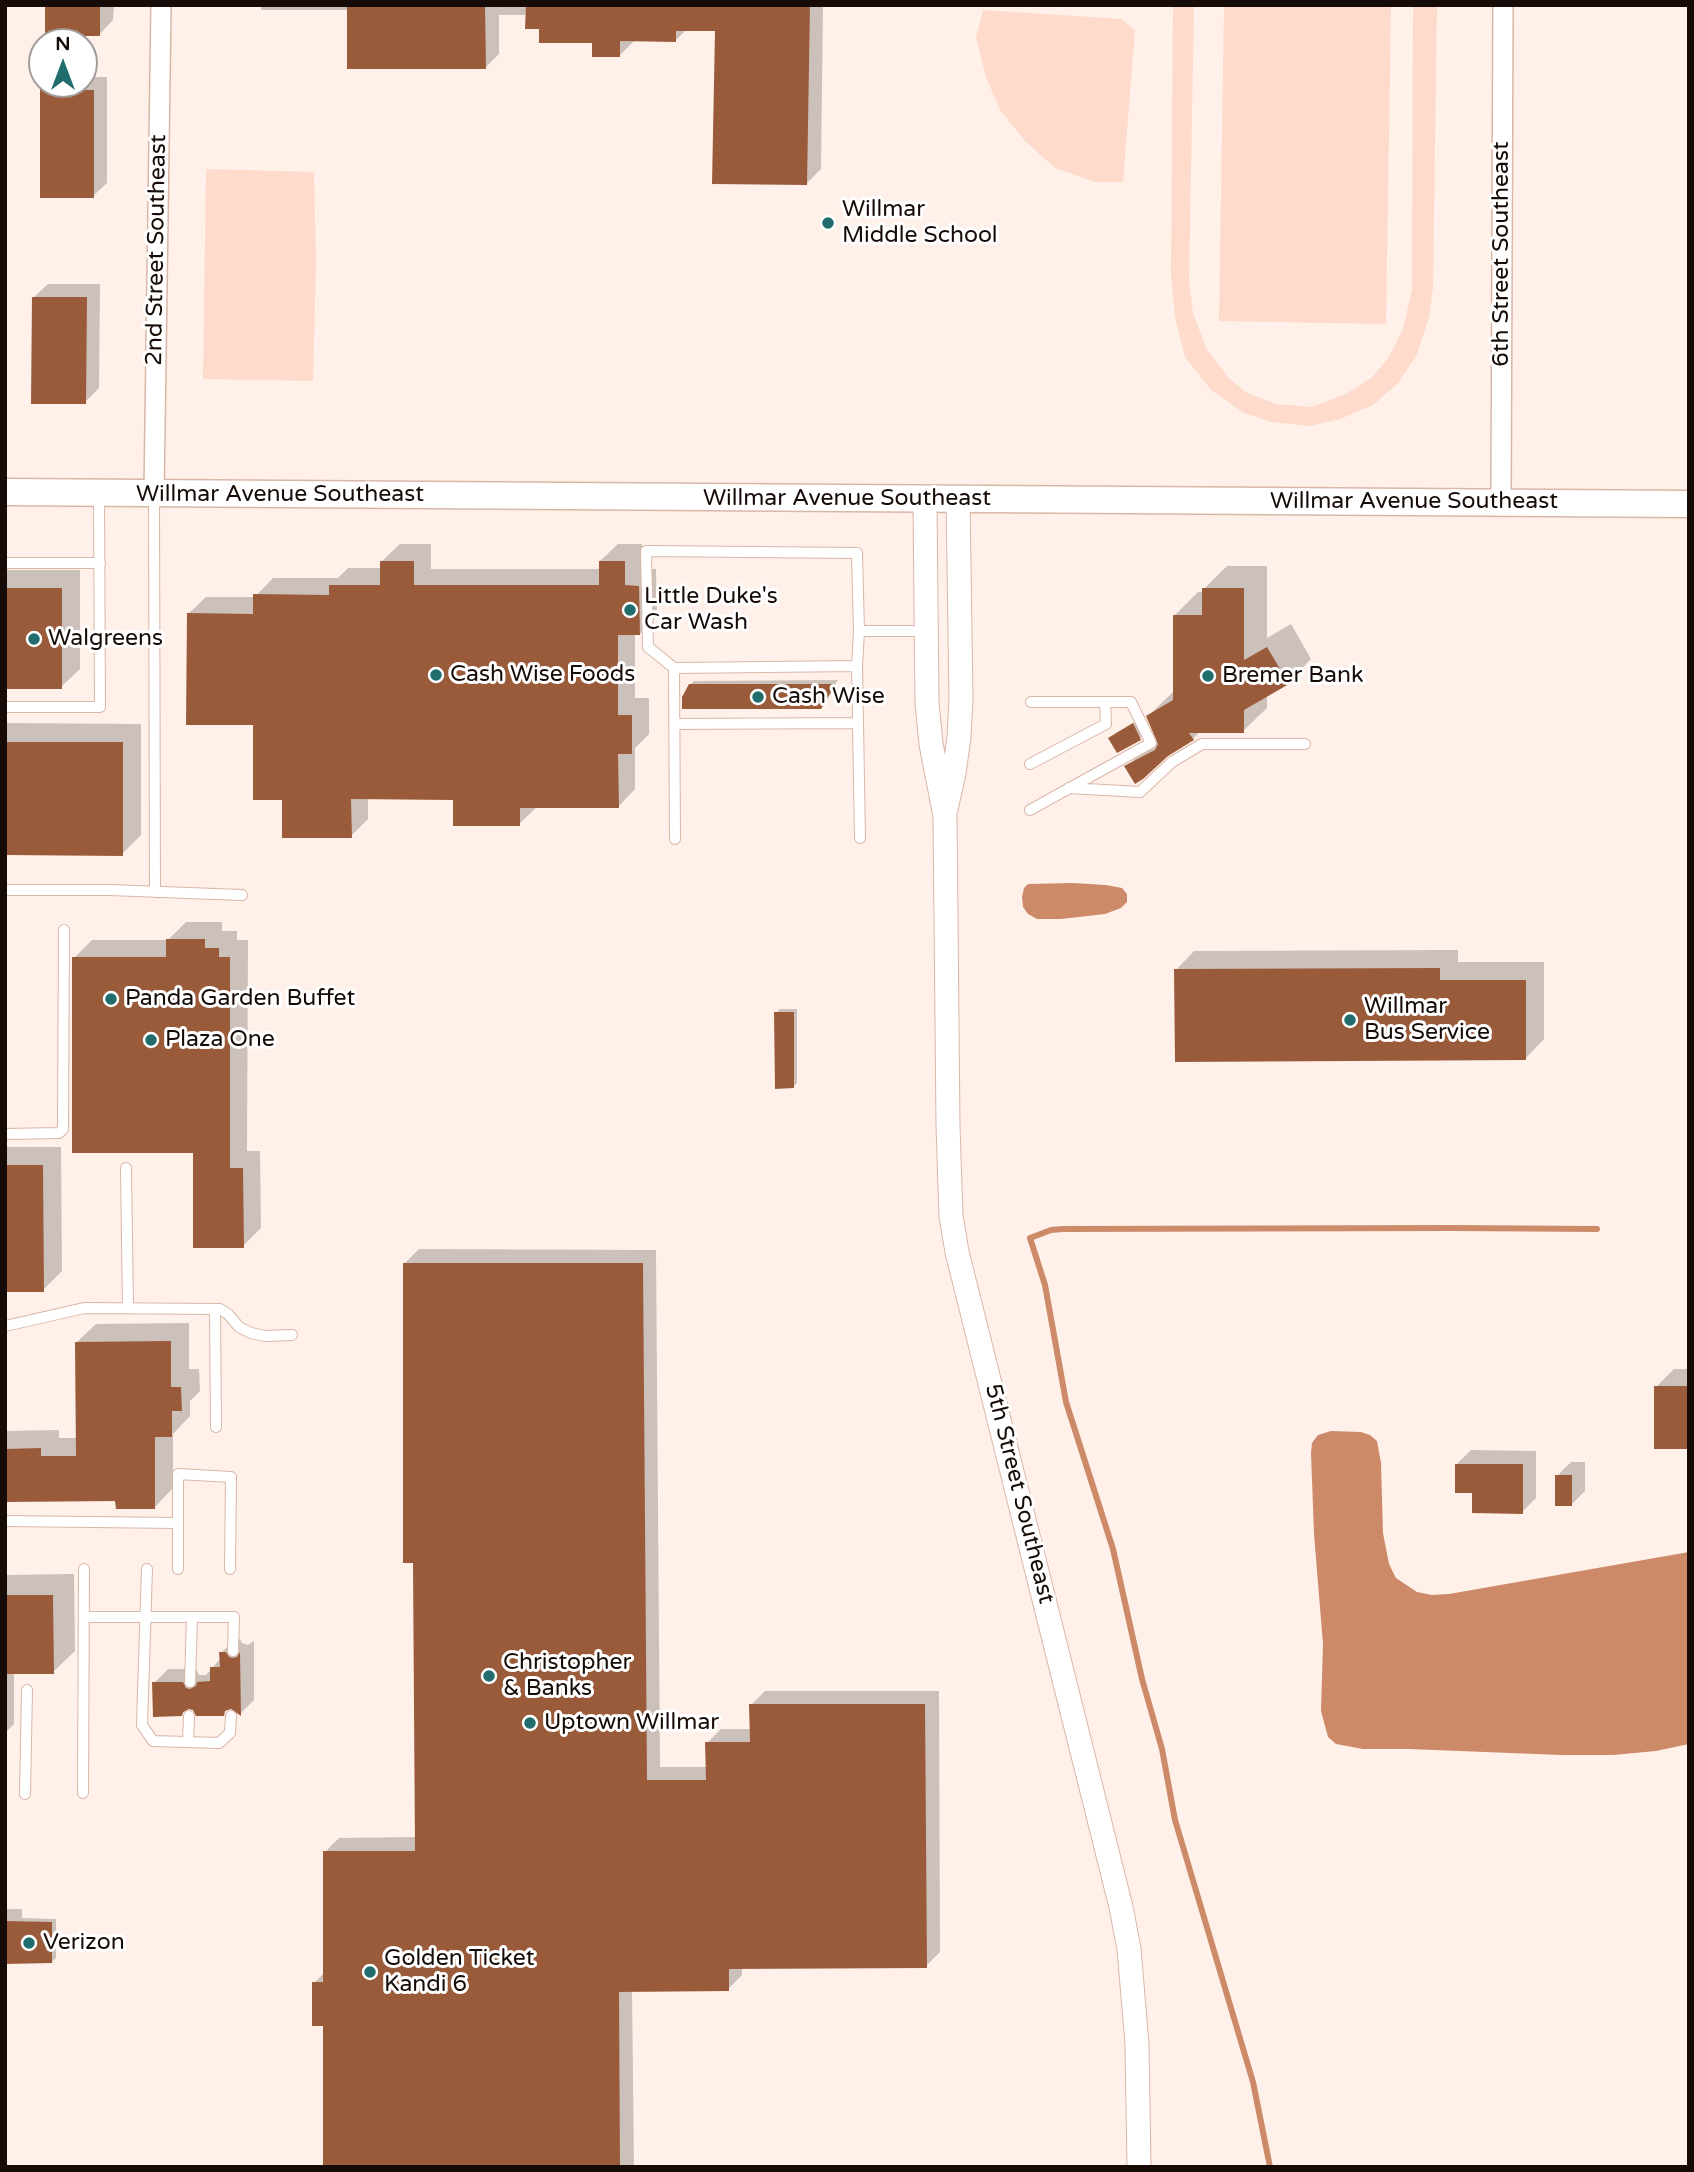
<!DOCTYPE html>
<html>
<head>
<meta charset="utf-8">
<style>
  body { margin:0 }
  #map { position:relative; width:1694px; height:2172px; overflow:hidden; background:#fff0e9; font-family:"Varela Round",sans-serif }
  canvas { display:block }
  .frame { position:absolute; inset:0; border:7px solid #160b06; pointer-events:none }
  .north { position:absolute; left:28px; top:28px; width:70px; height:70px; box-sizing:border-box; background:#fff; border:2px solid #a29d9b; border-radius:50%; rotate:0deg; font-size:19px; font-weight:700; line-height:28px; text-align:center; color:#160b06 }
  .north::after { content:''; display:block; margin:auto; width:24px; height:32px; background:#216d6e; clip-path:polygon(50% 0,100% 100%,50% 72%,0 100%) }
</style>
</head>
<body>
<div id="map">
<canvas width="1694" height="2172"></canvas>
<div class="frame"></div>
<div class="north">N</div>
</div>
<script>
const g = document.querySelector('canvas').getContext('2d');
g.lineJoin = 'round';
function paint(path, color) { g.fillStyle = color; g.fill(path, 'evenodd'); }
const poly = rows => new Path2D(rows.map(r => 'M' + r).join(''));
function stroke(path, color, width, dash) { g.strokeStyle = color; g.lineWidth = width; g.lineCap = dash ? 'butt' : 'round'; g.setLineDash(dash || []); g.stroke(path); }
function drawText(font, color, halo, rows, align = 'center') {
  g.font = font + ' "Varela Round",sans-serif'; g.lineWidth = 6; g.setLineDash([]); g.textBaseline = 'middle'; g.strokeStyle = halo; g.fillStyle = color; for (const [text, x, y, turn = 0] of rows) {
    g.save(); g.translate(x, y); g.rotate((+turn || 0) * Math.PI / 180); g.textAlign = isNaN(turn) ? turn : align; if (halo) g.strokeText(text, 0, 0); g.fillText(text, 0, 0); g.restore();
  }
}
const green = poly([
  [1173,5,1194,5,1189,279,1193,313,1206,348,1228,377,1245,392,1276,404,1312,407,1346,394,1371,378,1388,359,1403,329,1412,289,1413,5,1437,5,1433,288,1429,317,1417,354,1399,382,1373,405,1340,419,1310,426,1272,422,1244,413,1211,390,1185,357,1175,317,1171,275],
  [1224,5,1391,5,1386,324,1219,321],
  [983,10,1121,19,1135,30,1123,182,1095,182,1055,168,1025,141,1000,110,986,77,976,38],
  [206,169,314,172,316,263,313,381,203,379]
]);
const water = poly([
  [1073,883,1106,885,1122,888,1127,894,1127,902,1121,908,1105,914,1061,919,1037,919,1028,914,1023,907,1022,897,1024,888,1028,884],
  [1331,1431,1361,1432,1370,1435,1377,1441,1381,1463,1383,1533,1389,1564,1396,1578,1417,1592,1432,1595,1449,1594,1689,1552,1689,1744,1656,1751,1613,1755,1561,1755,1409,1749,1363,1749,1336,1744,1328,1737,1321,1711,1323,1644,1314,1534,1311,1453,1312,1443,1318,1435]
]);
const shadow = poly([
  [47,5,114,5,113,20,100,34],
  [261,5,823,5,821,169,807,183,717,30,686,30,676,40,634,41,620,55,594,42,541,27,527,15,499,15,499,54,485,68,349,10,261,10],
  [84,77,107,77,107,183,93,196,42,84,84,84],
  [48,284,100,284,99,388,85,402,34,297],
  [400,544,431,544,431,569,600,569,600,561,618,544,642,544,642,569,656,569,657,616,640,634,635,634,635,698,649,698,649,734,635,748,635,789,618,807,537,807,519,824,455,798,368,798,368,819,351,836,283,798,255,723,188,614,206,597,255,597,273,578,338,578,348,568,382,568,382,561],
  [1227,566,1267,566,1267,638,1291,624,1311,659,1288,683,1267,695,1267,708,1243,731,1200,731,1193,739,1127,767,1150,743,1159,738,1148,716,1174,691,1174,616,1198,592,1204,592,1204,589],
  [5,570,80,570,80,669,61,687,5,687],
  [838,680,820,707,690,685,694,681],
  [1137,721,1144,735,1140,738,1114,734],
  [5,723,141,724,141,835,122,854,5,853],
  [186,922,222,922,222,931,237,931,237,940,248,940,247,1151,260,1151,261,1228,243,1246,194,1151,74,958,92,940,168,940],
  [1458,950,1458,962,1544,962,1544,1039,1526,1058,1176,970,1194,951],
  [780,1009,797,1009,797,1083,793,1087,776,1013],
  [5,1147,61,1147,62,1271,43,1290,5,1290],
  [419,1249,656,1250,660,1767,707,1767,707,1743,721,1729,751,1729,751,1705,765,1691,939,1691,940,1952,926,1966,742,1967,742,1975,728,1989,632,1990,634,2167,325,2167,325,2025,314,1983,325,1972,325,1852,339,1838,416,1837,415,1561,405,1263],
  [189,1323,189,1369,199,1369,200,1391,190,1401,190,1416,173,1434,173,1488,155,1507,117,1499,5,1500,5,1431,59,1430,59,1438,78,1438,77,1342,96,1324],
  [1674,1369,1689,1369,1689,1447,1656,1387],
  [1471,1450,1536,1451,1536,1498,1522,1512,1474,1491,1457,1464],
  [1571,1462,1585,1462,1585,1491,1571,1505,1557,1476],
  [74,1574,75,1651,53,1672,14,1672,14,1724,5,1733,5,1575],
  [235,1639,240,1639,242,1643,248,1645,254,1641,254,1700,241,1713,229,1707,223,1714,189,1707,181,1715,154,1683,168,1669,196,1669,199,1675,206,1675,221,1658,221,1653],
  [5,1909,22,1909,22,1918,56,1919,56,1958,52,1962,5,1962]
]);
const stream = poly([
  [1270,2167,1253,2082,1175,1820,1162,1749,1142,1679,1113,1549,1066,1402,1045,1285,1030,1238,1051,1230,1063,1229,1452,1228,1597,1229]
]);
const building = poly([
  [45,5,100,5,100,36,45,36],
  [347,5,485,5,486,69,347,69],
  [526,5,810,5,807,185,712,184,715,31,676,31,676,42,620,41,620,57,592,57,592,43,539,43,539,29,525,29],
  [40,84,57,84,57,90,94,90,94,198,40,198],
  [32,297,87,297,86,404,31,404],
  [380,561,414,561,414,585,599,585,599,561,625,561,625,585,639,586,640,635,618,635,618,715,632,715,632,754,618,754,619,808,520,808,520,826,453,826,453,800,351,799,352,838,282,838,282,800,253,800,253,725,186,725,187,613,253,614,253,594,329,595,329,585,380,585],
  [5,588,62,588,62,689,5,689],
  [1202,588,1244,588,1244,660,1267,647,1289,684,1244,710,1244,733,1189,733,1194,740,1168,756,1143,779,1135,784,1124,766,1155,750,1158,744,1146,716,1173,700,1173,615,1202,615],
  [689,684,836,684,821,709,682,709,682,697],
  [1133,723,1141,740,1117,753,1108,738],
  [5,742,123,742,123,856,5,855],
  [166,939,205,939,205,948,219,948,219,957,230,957,230,1168,243,1168,244,1248,193,1248,193,1153,72,1153,72,957,166,957],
  [1440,968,1440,980,1526,980,1526,1060,1175,1062,1174,969],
  [774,1012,794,1012,794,1088,775,1089],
  [5,1165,43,1165,44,1292,5,1292],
  [403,1263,643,1263,647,1780,706,1780,705,1742,750,1742,749,1704,925,1704,927,1968,729,1969,729,1991,619,1992,620,2167,323,2167,323,2026,312,2026,312,1982,323,1982,323,1851,415,1851,413,1563,403,1563],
  [171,1341,171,1387,181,1387,182,1411,172,1411,172,1437,155,1437,155,1509,116,1509,115,1501,5,1502,5,1449,41,1448,41,1456,76,1456,75,1342],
  [1654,1386,1689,1386,1689,1449,1654,1449],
  [1455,1464,1523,1464,1523,1514,1472,1513,1472,1493,1455,1493],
  [1555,1475,1572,1475,1572,1506,1555,1506],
  [5,1595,53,1595,54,1674,5,1674],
  [219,1652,226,1652,229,1657,233,1658,237,1657,240,1652,241,1716,231,1709,225,1711,224,1716,196,1716,193,1710,189,1709,183,1712,182,1716,153,1717,152,1682,183,1682,186,1688,190,1689,196,1686,197,1682,210,1681,210,1667,220,1667],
  [5,1921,52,1922,52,1963,5,1964]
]);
const service = poly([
  [154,494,155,892],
  [5,563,100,563],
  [859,631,925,631],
  [674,668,648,647,646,551,857,553,859,631,857,666],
  [5,707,100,707,99,494],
  [674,724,858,723],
  [1030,764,1106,724,1105,702],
  [1069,788,1140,792,1172,762,1202,744,1305,744],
  [1030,810,1151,743,1131,702,1031,702],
  [675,839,674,668,857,666,860,838],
  [5,890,109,890,242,895],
  [5,1134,59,1133,63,1129,64,930],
  [126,1168,128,1308],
  [215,1309,216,1427],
  [5,1326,84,1308,220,1309,228,1314,239,1327,251,1333,265,1336,292,1335],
  [5,1521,178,1523],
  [147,1569,142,1725,153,1741,219,1743,230,1733,231,1716],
  [178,1569,178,1474,231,1477,230,1569],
  [84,1617,234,1617,233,1651],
  [190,1682,192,1617],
  [188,1741,189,1716],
  [83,1793,84,1569],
  [25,1794,27,1690]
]);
const minor = poly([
  [154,494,161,5],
  [1501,502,1503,5]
]);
const tertiary = poly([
  [925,500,927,703,931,744,945,816,948,1126,951,1216,957,1252,1121,1907,1129,1949,1137,2044,1139,2167],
  [946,809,954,773,959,737,961,700,958,500]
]);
const secondary = poly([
  [5,492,1689,504]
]);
const markers = [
  [828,223,7,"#216d6e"],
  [630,610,7,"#216d6e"],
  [34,639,7,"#216d6e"],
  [436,675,7,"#216d6e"],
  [1208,676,7,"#216d6e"],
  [758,697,7,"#216d6e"],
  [111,999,7,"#216d6e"],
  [1350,1020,7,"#216d6e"],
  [151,1040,7,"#216d6e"],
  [489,1676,7,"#216d6e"],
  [530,1723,7,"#216d6e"],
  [29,1943,7,"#216d6e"],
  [370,1972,7,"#216d6e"]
];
const poiNames = [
  ["Willmar",842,210],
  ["Middle School",842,236],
  ["Little Duke's",644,597],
  ["Car Wash",644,623],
  ["Walgreens",48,639],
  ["Cash Wise Foods",450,675],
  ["Bremer Bank",1222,676],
  ["Cash Wise",772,697],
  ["Panda Garden Buffet",125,999],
  ["Willmar",1364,1007],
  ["Bus Service",1364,1033],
  ["Plaza One",165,1040],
  ["Christopher",503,1663],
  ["& Banks",503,1689],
  ["Uptown Willmar",544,1723],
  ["Verizon",43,1943],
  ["Golden Ticket",384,1959],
  ["Kandi 6",384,1985]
];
const streetNames = [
  ["2nd Street Southeast",157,250,-89],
  ["6th Street Southeast",1502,254,-90],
  ["Willmar Avenue Southeast",280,495],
  ["Willmar Avenue Southeast",847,499],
  ["Willmar Avenue Southeast",1414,502],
  ["5th Street Southeast",1019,1494,76]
];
paint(green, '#fedbcb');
paint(water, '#cd8a69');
paint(shadow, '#0003');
stroke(stream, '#cd8a69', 6);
paint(building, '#9a5b3b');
stroke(service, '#d9b7a7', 12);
stroke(minor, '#d9b7a7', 22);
stroke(tertiary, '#d9b7a7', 25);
stroke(secondary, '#d9b7a7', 29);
stroke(service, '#fff', 10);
stroke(minor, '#fff', 19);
stroke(tertiary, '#fff', 23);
stroke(secondary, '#fff', 26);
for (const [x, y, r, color] of markers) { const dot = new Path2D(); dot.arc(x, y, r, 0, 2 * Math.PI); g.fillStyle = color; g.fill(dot); stroke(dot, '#fff', 2.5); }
drawText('23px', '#160b06', '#fff', poiNames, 'left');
drawText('23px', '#160b06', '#fff', streetNames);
</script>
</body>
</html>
